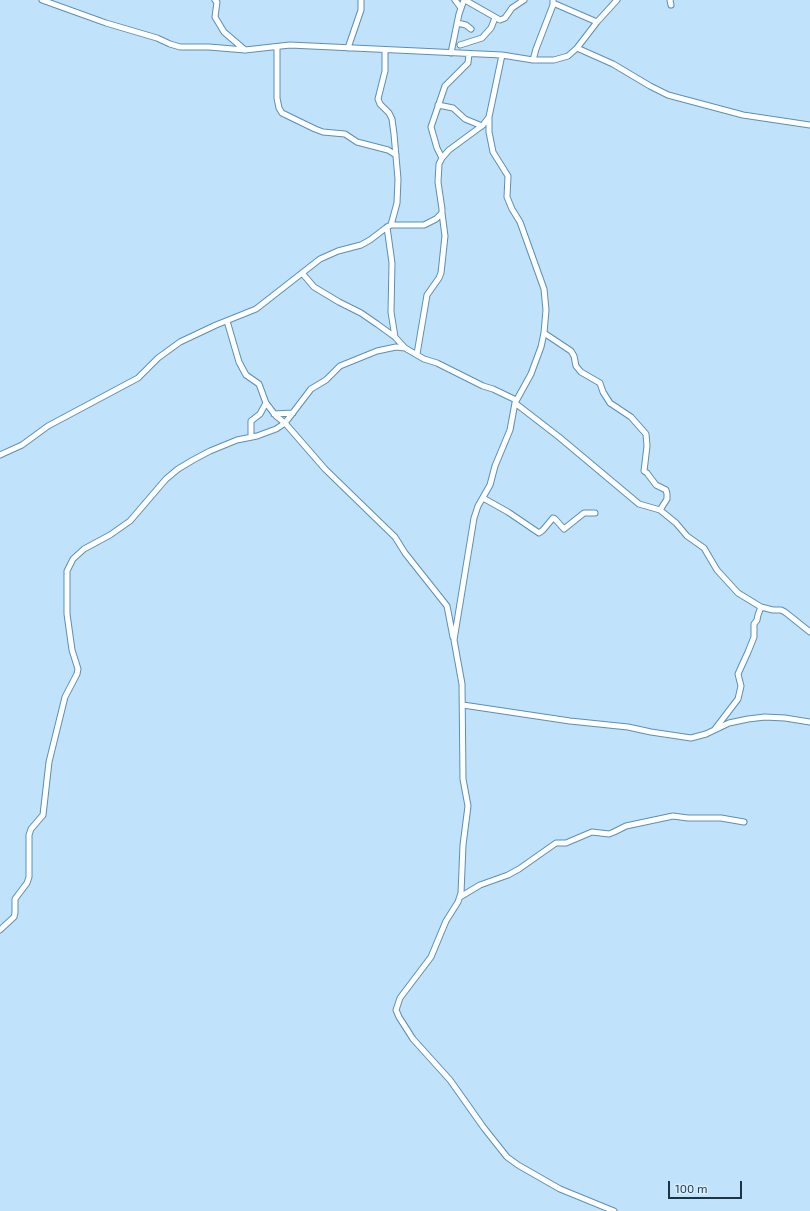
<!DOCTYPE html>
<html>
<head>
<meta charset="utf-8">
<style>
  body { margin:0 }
  #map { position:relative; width:810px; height:1211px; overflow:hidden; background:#c0e2fb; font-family:"Exo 2",sans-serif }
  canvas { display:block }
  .scale { position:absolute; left:668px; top:1181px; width:74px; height:18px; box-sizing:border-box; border:2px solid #1d3444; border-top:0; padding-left:5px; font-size:12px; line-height:14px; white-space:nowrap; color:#1d3444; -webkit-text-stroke:3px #d7edfe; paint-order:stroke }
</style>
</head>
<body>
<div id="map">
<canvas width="810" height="1211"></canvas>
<div class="scale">100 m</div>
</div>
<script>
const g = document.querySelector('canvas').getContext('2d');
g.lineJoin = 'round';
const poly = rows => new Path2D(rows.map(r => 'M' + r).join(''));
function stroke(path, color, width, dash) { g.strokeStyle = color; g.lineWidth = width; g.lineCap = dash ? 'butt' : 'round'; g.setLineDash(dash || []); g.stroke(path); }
const minor = poly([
  [42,0,106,23,157,38,170,44,180,47,209,47,245,50,290,45,502,55,533,60,554,60,568,56,577,48,597,22,617,0],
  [215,0,217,2,215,17,224,32,245,50],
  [455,0,461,8],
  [465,0,500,20,505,18,512,8,524,0],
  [670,0,671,5],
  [553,3,597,22],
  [457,23,466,25,471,29],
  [460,45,482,38,491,28,495,18],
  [277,47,277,98,279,108,282,113,315,129,323,132,345,134,357,142,388,150,396,155],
  [348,48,361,10,361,0],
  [577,48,613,64,650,86,668,95,743,115,810,125],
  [385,50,385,71,378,99,380,104,389,113,392,119,394,134,398,179,397,203,391,225],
  [451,53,459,14,464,0],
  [533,60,536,49,553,5,553,0],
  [438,105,453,108,465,119,482,126],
  [489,117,489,132,493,152,508,176,507,197,512,209,520,222,544,289,546,310,544,333,541,347,531,374,515,403,510,430,495,466,490,485,478,506,474,518,454,640,462,684,463,779,468,806,463,845,461,893,458,902,446,921,431,957,400,998,396,1010,399,1017,413,1039,450,1080,484,1128,507,1157,518,1165,560,1189,614,1211],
  [442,158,437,148,431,127,445,86,468,63,469,54],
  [387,227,392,263,391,312,395,337],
  [302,273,314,287,339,302,361,313,377,324,395,337,405,348],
  [227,321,239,362,246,375,259,384,266,403,276,416,285,423,325,469,395,537,405,553,447,606,453,637],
  [544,333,571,351,574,356,576,366,581,372,600,383,603,392,610,403,631,417,646,434,647,446,644,471,647,473,656,485,666,490,667,494,667,499,660,510],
  [417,354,427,295,439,278,441,273,445,236,442,213],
  [515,403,559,437,639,504,660,510,676,523,687,536,704,548,717,570,738,593,761,607,773,610,781,610,785,612,810,632],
  [274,414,293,413],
  [251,437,251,421,260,414,266,403],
  [0,455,22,445,48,426,138,378,158,358,180,342,216,325,256,309,320,259,338,251,361,245,370,240,387,227,391,225,424,225,436,219,442,213,442,209,438,182,439,164,442,158,449,150,483,125,489,117,502,55],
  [483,498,508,512,539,533,543,530,553,518,555,519,564,529,584,513,595,513],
  [463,705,570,721,628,727,651,732,691,738,706,734,729,723,748,719,765,717,785,718,810,722],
  [715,729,738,699,741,686,738,674,748,652,754,637,754,624,757,620,758,615,761,607],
  [460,897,480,885,508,875,519,869,556,843,566,843,592,832,609,834,614,832,626,826,673,816,688,818,721,818,744,822],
  [0,930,14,917,15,913,15,899,27,883,29,877,29,835,31,829,43,815,49,762,65,697,77,674,78,669,72,650,67,614,67,571,73,559,84,549,110,535,130,521,166,479,178,469,193,460,210,451,237,440,257,436,276,429,285,423,311,389,326,380,340,366,377,351,396,347,405,348,424,359,437,363,483,386,493,389,516,400]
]);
stroke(minor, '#5990b7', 7);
stroke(minor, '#fff', 5);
</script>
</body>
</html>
